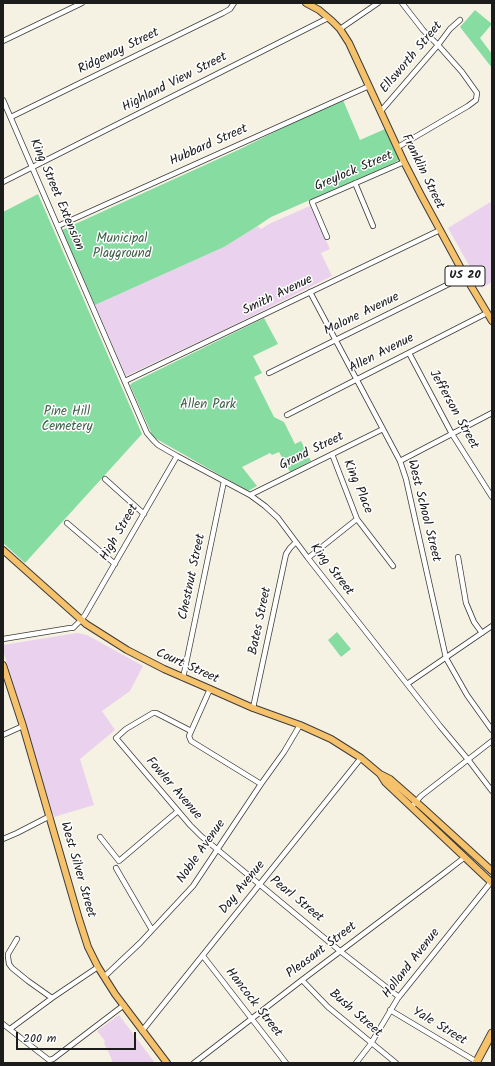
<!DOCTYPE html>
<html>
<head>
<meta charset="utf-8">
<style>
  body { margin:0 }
  #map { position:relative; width:495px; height:1066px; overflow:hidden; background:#f6f2e3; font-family:Kalam,sans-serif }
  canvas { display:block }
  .frame { position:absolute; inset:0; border:4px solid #1c1c1c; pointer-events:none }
  .scale { position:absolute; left:16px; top:1032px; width:120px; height:18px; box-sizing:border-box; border:2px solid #1c1c1c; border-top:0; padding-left:5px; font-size:12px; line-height:14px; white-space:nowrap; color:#1c1c1c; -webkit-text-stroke:3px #fff; paint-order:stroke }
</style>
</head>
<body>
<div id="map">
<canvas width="495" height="1066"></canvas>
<div class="frame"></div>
<div class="scale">200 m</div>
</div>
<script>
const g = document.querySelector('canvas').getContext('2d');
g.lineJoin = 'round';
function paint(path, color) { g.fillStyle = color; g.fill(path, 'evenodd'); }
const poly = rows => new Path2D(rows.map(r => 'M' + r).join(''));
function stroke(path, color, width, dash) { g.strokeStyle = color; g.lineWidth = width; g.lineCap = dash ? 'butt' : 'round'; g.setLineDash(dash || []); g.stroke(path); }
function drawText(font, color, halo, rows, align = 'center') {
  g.font = font + ' Kalam,sans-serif'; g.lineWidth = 3; g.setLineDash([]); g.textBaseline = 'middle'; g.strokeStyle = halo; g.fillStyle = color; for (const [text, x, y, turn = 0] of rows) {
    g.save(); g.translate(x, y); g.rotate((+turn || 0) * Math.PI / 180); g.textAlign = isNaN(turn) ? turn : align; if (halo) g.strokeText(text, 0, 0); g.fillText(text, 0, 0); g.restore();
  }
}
const built = poly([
  [492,201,492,282,482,288,448,228],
  [310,206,330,249,321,253,332,276,228,328,126,376,95,305,224,247,258,226,261,229,271,223],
  [77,633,87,635,143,666,130,691,102,711,115,730,80,759,94,805,54,817,3,650,3,645],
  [119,1015,155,1063,113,1063,108,1051,104,1043,105,1041,97,1031]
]);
const green = poly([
  [475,10,492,24,480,38,492,54,492,68,460,27],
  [343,100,360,140,385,129,399,160,390,165,271,217,253,229,224,247,95,305,62,230,238,150,321,109],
  [38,194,142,434,25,563,3,543,3,212],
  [264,318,278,344,253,356,262,373,254,377,274,417,284,422,295,444,301,441,311,461,290,472,279,452,272,455,270,453,242,467,257,486,248,491,153,437,130,385,132,383],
  [337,632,351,649,341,657,328,640]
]);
const minor = poly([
  [340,29,378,3],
  [3,41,82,3],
  [3,100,147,433,154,441,158,445,177,456,250,495,265,506,278,518,308,558,440,726,470,762,492,791],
  [381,111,438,45,450,29,460,20],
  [11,117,223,13,230,9,234,3],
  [398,147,468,106,476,100,477,93,462,72,438,45,423,30,402,3],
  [3,182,328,18],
  [355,183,373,226],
  [58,226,369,86],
  [327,237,312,202,404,162],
  [310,292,400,461,406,479,446,658,467,695,492,730],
  [409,353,452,434,492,497],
  [269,373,465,276],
  [125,381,440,230],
  [287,415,487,313],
  [332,454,357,519,393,566],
  [400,461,492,413],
  [105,479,144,514],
  [250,495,383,429],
  [67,523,115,564],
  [458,557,466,603,474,622,482,633],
  [308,558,357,519],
  [3,639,70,628,73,628,81,620,85,615,177,456],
  [183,678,224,481],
  [407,684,492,626],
  [210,689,189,736,191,741,261,784],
  [253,708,286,554,290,548,296,542],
  [191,731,164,717,156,713,153,713,126,729,116,738,190,825,201,836,340,951,399,997],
  [3,735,23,726],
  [414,804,421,796,492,741],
  [100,837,119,861,178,811],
  [3,839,17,833,50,816],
  [116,868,152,930],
  [17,939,8,954,8,957,9,964,12,968,28,981,52,998],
  [203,956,286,1063],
  [104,977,140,943,193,886,261,784,284,752,300,725],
  [302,980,328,1007,396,1063],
  [390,1010,477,1062],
  [3,1024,49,1060,53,1059,124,1005],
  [10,1029,52,998,86,975,98,967],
  [142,1031,361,758],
  [194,1063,302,980,443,874,465,857],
  [356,1063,370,1045,398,998,491,882]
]);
const major = poly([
  [306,3,319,10,332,21,340,29,349,43,404,162,421,195,465,276,492,321],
  [3,550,86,624,127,650,164,669,210,689,253,708,300,725,331,739,361,758,380,774,390,779,423,808,492,871],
  [3,665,23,726,79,919,88,947,98,967,115,994,167,1063],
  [380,774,385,782,492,883]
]);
const highway = poly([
  [476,1063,492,1033]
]);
const shields = [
  [465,276,40]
];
const shieldNames = [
  ["US 20",465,276]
];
const streetNames = [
  ["Ridgeway Street",119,52,-26],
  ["Ellsworth Street",412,58,-50],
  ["Highland View Street",175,83,-27],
  ["Hubbard Street",209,146,-24],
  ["Greylock Street",354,172,-23],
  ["Franklin Street",422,172,64],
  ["King Street Extension",56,195,67],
  ["Smith Avenue",278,296,-26],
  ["Malone Avenue",362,315,-26],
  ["Allen Avenue",382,354,-27],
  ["Jefferson Street",453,410,61],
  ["Grand Street",312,452,-26],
  ["King Place",357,487,67],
  ["West School Street",423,511,76],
  ["High Street",120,533,-60],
  ["King Street",331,570,52],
  ["Chestnut Street",193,577,-78],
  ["Bates Street",261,621,-78],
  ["Court Street",187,667,24],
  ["Fowler Avenue",173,789,49],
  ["Noble Avenue",202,852,-55],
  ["West Silver Street",77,870,74],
  ["Day Avenue",243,888,-51],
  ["Pearl Street",296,900,39],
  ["Pleasant Street",322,951,-37],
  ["Holland Avenue",412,964,-52],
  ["Hancock Street",253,1003,52],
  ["Bush Street",355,1014,41],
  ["Yale Street",439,1027,31]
];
const parkNames = [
  ["Municipal",122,240],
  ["Playground",122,255],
  ["Allen Park",208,406],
  ["Pine Hill",67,413],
  ["Cemetery",67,428]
];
paint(built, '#ead1ed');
paint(green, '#87dda1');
stroke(minor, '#3d3c3a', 6);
stroke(major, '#3d3c3a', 8);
stroke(highway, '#3d3c3a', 9);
stroke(minor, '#fff', 4.5);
stroke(major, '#f5c16b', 6);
stroke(highway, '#f5c16b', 7);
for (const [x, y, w] of shields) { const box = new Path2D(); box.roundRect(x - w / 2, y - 10, w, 20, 3); g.fillStyle = '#fff'; g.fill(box); stroke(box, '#1c1c1c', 1); }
drawText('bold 12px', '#1c1c1c', null, shieldNames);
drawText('13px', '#1c1c1c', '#fff', streetNames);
drawText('13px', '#41604b', '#fff', parkNames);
</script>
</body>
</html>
